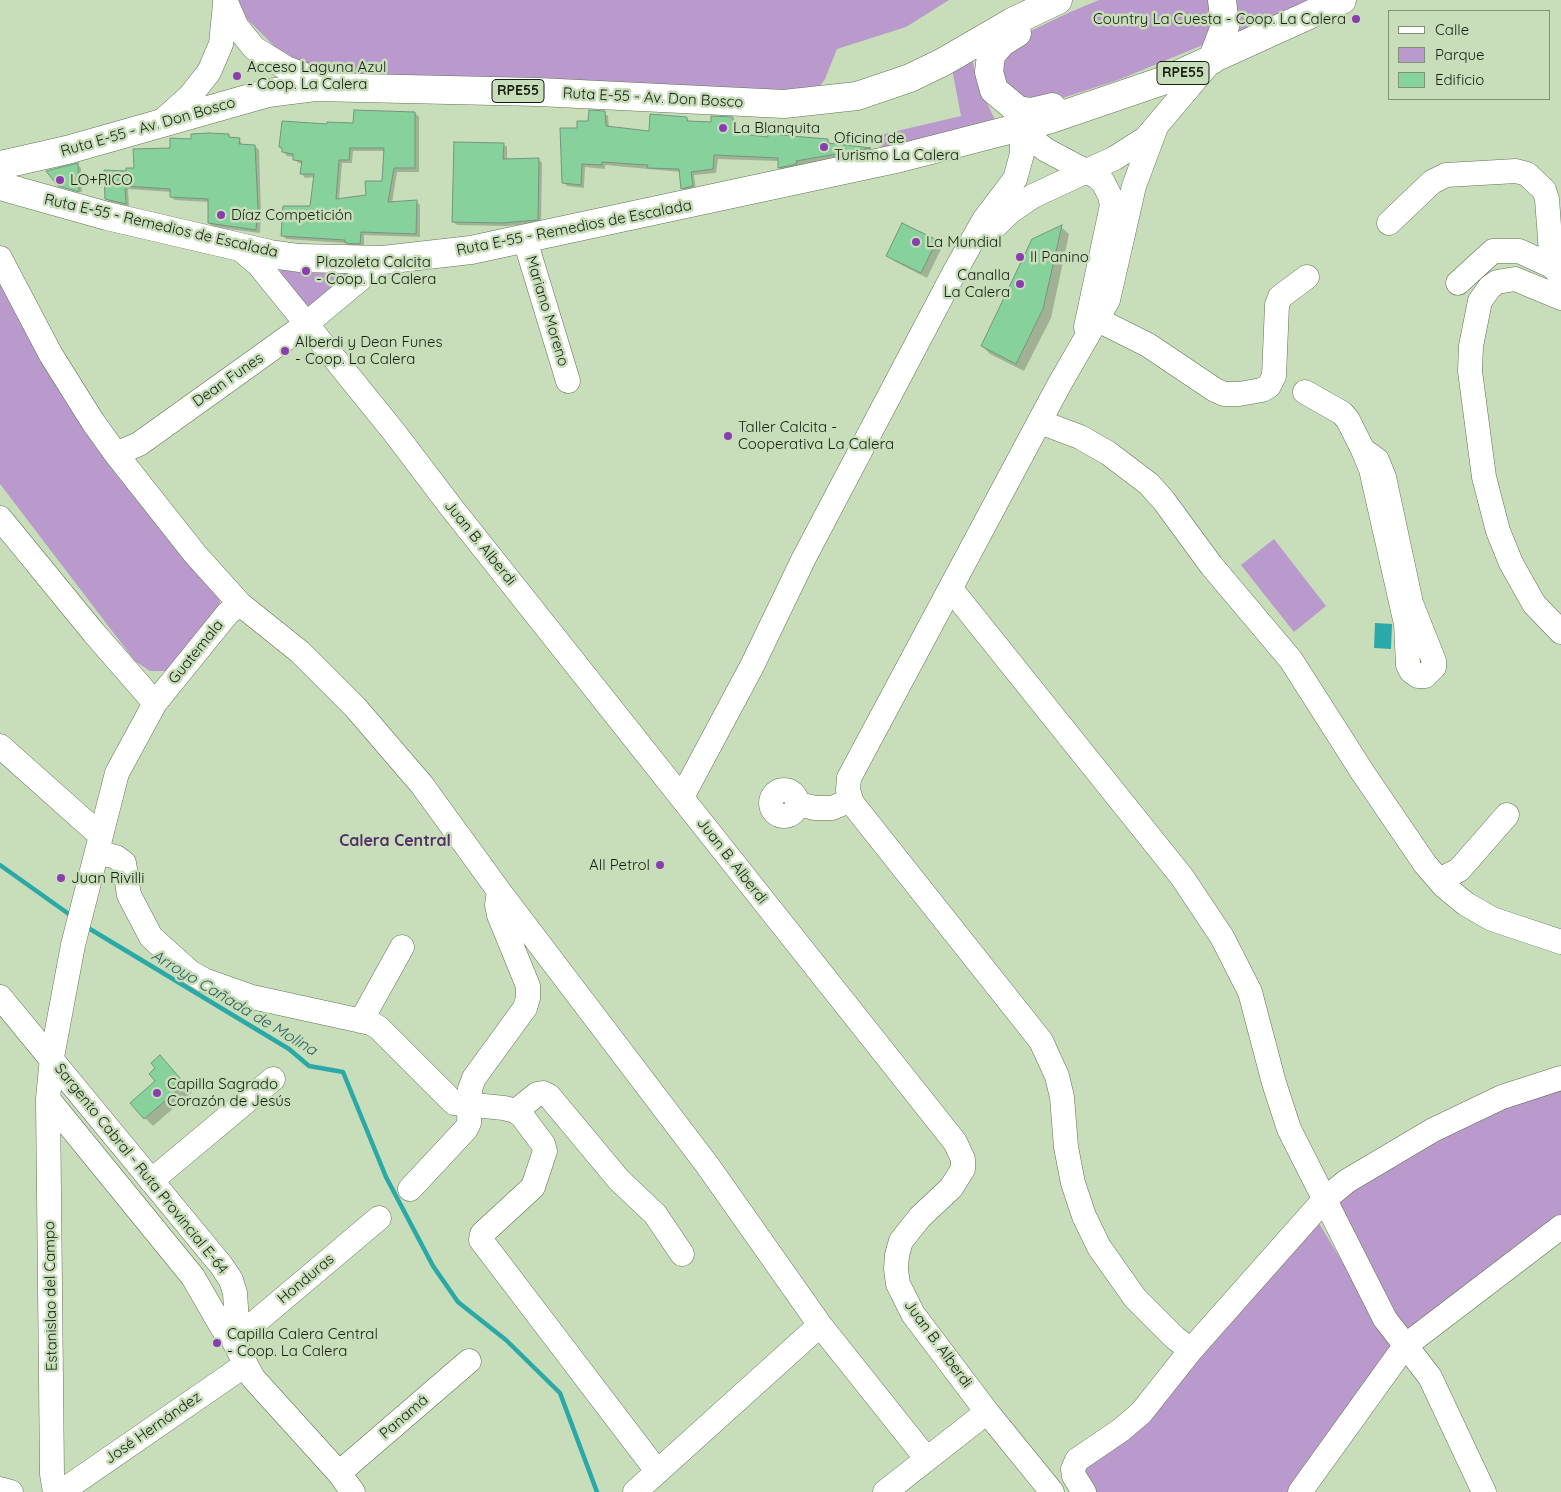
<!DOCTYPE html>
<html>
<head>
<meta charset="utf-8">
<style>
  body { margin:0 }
  #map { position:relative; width:1561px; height:1492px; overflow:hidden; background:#c8deba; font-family:Quicksand,sans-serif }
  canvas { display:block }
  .legend { position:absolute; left:1388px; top:10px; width:162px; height:90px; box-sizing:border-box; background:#c8deba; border:1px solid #819176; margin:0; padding:6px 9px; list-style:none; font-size:15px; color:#161e11 }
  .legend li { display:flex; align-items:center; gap:10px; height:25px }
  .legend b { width:25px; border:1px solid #819176 }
</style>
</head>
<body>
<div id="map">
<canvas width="1561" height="1492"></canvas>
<ul class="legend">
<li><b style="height:6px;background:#fff"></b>Calle</li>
<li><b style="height:14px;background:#ba99cc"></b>Parque</li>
<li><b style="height:14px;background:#87d19d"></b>Edificio</li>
</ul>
</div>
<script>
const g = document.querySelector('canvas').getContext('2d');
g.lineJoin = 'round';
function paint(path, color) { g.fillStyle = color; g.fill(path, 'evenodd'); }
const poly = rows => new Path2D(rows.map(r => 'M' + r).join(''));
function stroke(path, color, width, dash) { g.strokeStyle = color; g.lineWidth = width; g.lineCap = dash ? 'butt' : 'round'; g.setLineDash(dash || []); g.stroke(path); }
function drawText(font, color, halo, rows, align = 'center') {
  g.font = font + ' Quicksand,sans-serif'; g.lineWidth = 5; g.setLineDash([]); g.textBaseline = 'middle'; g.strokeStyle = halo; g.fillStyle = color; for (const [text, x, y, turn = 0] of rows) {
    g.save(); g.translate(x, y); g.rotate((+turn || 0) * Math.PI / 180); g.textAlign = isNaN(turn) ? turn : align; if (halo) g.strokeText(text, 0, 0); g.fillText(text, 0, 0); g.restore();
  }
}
const green = poly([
  [238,0,949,0,906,27,837,49,825,79,817,90,788,94,549,79,333,75,319,66,300,62,276,48,245,17],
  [1099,0,1210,0,1215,17,1203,45,1118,80,1044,104,1005,93,1000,57,1014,39,1068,13],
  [1233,0,1321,0,1236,36],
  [972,59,978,84,996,122,881,152,880,135,961,116,952,69],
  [281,268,354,271,310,312,280,273],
  [0,279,220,598,219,610,170,671,150,671,135,661,0,484],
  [1274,539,1326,606,1294,632,1241,565],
  [1561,1085,1561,1221,1405,1331,1336,1209,1340,1200,1381,1171,1468,1123],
  [1317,1220,1395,1349,1291,1492,1094,1492,1082,1465]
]);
const water = poly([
  [1375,623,1392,624,1391,649,1374,648]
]);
const shadow = poly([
  [415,113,419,117,419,172,397,172,392,203,416,201,420,205,420,237,364,235,364,247,350,247,346,243,286,239,283,236,311,208,315,177,305,178,302,174,303,164,298,163,294,157,287,156,280,147,328,125,354,124],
  [353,151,385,151,383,182,367,196,339,200,342,163,352,163],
  [604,113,608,116,609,128,650,132,686,118,690,122,712,123,733,118,737,122,736,134,769,139,779,134,781,136,828,140,831,145,870,148,873,151,831,161,799,165,800,168,783,171,779,168,779,161,718,159,716,173,694,175,696,190,686,192,683,188,681,172,605,165,605,169,585,167,584,188,567,186,563,182,578,129],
  [228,136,231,139,239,139,243,145,255,146,259,150,261,213,260,233,213,227,209,223,209,202,175,200,171,197,171,192,128,189,129,207,110,202,106,199,127,172,171,149,193,141],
  [503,144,507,147,507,160,538,159,542,163,541,223,506,226,457,225,453,221],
  [78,165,81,168,82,192,59,185],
  [1061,227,1069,234,1051,318,1024,371,990,354,982,346],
  [936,241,942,247,927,278,894,261,888,255],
  [168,1065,192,1092,153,1126,145,1118,157,1081]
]);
const stream = poly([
  [0,865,73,917],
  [85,926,289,1049,309,1066,343,1072,386,1177,433,1266,458,1302,506,1340,560,1393,597,1492]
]);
const building = poly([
  [354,110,415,112,415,168,394,168,388,202,417,200,416,234,361,232,360,244,345,243,345,240,281,236,283,206,310,206,314,174,300,174,302,161,293,160,293,154,282,152,282,148,279,147,282,121,327,124,327,122,353,123,354,110],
  [350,148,384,148,382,181,365,181,366,195,336,199,339,160,349,160,350,148],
  [589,110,605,111,606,126,649,131,650,114,687,117,687,121,711,122,711,116,733,117,733,133,768,137,767,131,779,133,780,135,828,139,828,143,871,148,796,161,797,164,778,168,778,158,714,155,713,169,691,172,693,186,681,189,679,169,647,168,648,165,602,162,602,165,582,164,581,185,562,183,560,128,577,128,577,121,588,121,589,110],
  [209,133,229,134,229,137,240,138,239,144,255,145,258,209,256,230,208,223,208,199,170,197,170,189,125,186,126,204,105,199,104,170,126,171,126,168,134,168,133,149,170,148,170,138,191,139,191,134,209,133],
  [454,142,504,143,503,159,539,158,538,220,502,223,452,222,454,142],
  [78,163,79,192,58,186,46,171,78,163],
  [902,223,937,240,921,273,886,256,902,223],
  [1062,225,1043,309,1016,364,981,346,1032,239,1062,225],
  [160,1055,185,1084,144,1119,130,1103,155,1081,149,1074,155,1068,151,1063,160,1055]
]);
const minor = poly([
  [225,0,237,27,254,48,286,68,331,85],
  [161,122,190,96,209,72,221,44,225,4],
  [1156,127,1134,186,1108,300,1059,385,849,778,848,790,852,803,1041,1041,1057,1076,1062,1097,1066,1147,1073,1183,1084,1216,1099,1247,1135,1298,1175,1338,1191,1350],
  [1017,128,1046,150,1097,177,1103,182,1110,196,1112,205,1086,327],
  [1389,223,1432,182,1446,175,1516,171,1527,174,1544,190,1547,199,1552,266,1561,276],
  [990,231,1011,211,1033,196,1115,158,1146,138,1212,60],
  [525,240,568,381],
  [239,248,258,264,394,432,451,507,955,1142,963,1159,963,1169,951,1188,920,1217,901,1241,897,1255,896,1269,898,1284,913,1314,987,1412,1052,1492],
  [0,258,51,355,93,422,116,454,195,554,240,604,300,652,355,707,422,785,499,891,708,1166,820,1325,926,1458],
  [1458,283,1493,251,1519,251,1552,266],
  [1561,298,1515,279,1497,282,1490,287,1480,301,1471,346,1470,371,1484,477,1498,531,1511,563,1534,604,1561,632],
  [1098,320,1148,345,1215,390,1224,394,1239,394,1262,390,1269,386,1274,376,1277,305,1280,297,1307,277],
  [1305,392,1342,413,1348,420,1363,450,1371,469,1406,624,1408,665,1411,671,1418,676,1425,676,1434,667,1434,661,1411,603,1384,477,1377,460,1363,450],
  [1040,422,1080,437,1108,453,1149,484,1164,501,1211,565,1291,660,1363,773,1425,864,1444,886,1466,904,1492,919,1561,942],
  [116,454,139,444,305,325,383,260],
  [0,518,94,633,155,703],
  [951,589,1182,877,1222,937,1250,992,1274,1083,1289,1129,1385,1319,1430,1377,1484,1492],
  [0,746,100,835],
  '771 803a13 13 0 1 1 26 0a13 13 0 1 1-26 0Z',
  [682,797,752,666,804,558,954,273,984,220,1015,179,1022,154,1022,143,1017,128],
  [798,804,815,808,832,808,844,803,849,797],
  [97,852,116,857,124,863,129,895,151,937,190,972,204,980,252,997,371,1023,379,1028,454,1103,504,1108,516,1111,522,1116,543,1144,545,1151,533,1187,482,1234,481,1240,657,1471],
  [1439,880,1459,870,1507,815],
  [0,997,221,1265,231,1280,235,1293,237,1322,232,1338],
  [361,1021,402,947],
  [48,1099,193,1277,223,1329,232,1338,253,1378,339,1473,353,1492],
  [516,1111,537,1094,543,1093,549,1096,619,1180,655,1214,682,1254],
  [151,1181,273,1079],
  [410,1189,466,1129,469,1123,470,1089,474,1078,525,1008,528,998,528,986,499,915,497,905,499,891],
  [232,1338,258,1320,379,1218],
  [339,1473,469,1361],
  [0,1489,11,1492],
  [55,1492,52,1474,48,1099,52,1057,73,945,117,773,155,703,228,613,240,604],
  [61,1492,245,1365],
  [635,1492,820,1325],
  [885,1492,987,1412],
  [1084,1492,1074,1476,1073,1469,1077,1460,1121,1430,1141,1413,1191,1350,1324,1200,1347,1181,1433,1130,1502,1097,1561,1078],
  [1300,1492,1405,1346,1561,1227]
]);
const major = poly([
  [1017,33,1001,43,991,55,989,72,994,90,1018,110,1031,112,1052,107],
  [1212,60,1225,26,1222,0],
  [0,165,67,150,268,93,315,87,538,92,784,104,857,96,910,78,943,62,1012,22,1058,0],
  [0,186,107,216,270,254,299,258,383,260,471,250,900,158,1048,120,1168,79,1342,0]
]);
const markers = [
  [1356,19,5,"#893dae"],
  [237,76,5,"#893dae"],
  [723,128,5,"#893dae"],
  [824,147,5,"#893dae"],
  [60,180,5,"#893dae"],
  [221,215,5,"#893dae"],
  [916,242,5,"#893dae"],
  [1020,257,5,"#893dae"],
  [306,271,5,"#893dae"],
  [1020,284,5,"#893dae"],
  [285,351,5,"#893dae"],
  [728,436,5,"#893dae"],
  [660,865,5,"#893dae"],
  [61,878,5,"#893dae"],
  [157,1093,5,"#893dae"],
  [217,1343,5,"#893dae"]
];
const shields = [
  [1183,73,52],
  [518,91,52]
];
const shieldNames = [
  ["RPE55",1183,73],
  ["RPE55",518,91]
];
const poiNames = [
  ["Country La Cuesta - Coop. La Calera",1346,19,"right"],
  ["Acceso Laguna Azul",247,67],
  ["- Coop. La Calera",247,84],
  ["La Blanquita",733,128],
  ["Oficina de",834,138],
  ["Turismo La Calera",834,155],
  ["LO+RICO",70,180],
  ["Díaz Competición",231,215],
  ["La Mundial",926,242],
  ["Il Panino",1030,257],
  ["Plazoleta Calcita",316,262],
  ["- Coop. La Calera",316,279],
  ["Canalla",1010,275,"right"],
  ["La Calera",1010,292,"right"],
  ["Alberdi y Dean Funes",295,342],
  ["- Coop. La Calera",295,359],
  ["Taller Calcita -",738,427],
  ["Cooperativa La Calera",738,444],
  ["All Petrol",650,865,"right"],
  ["Juan Rivilli",71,878],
  ["Capilla Sagrado",167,1084],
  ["Corazón de Jesús",167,1101],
  ["Capilla Calera Central",227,1334],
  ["- Coop. La Calera",227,1351]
];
const streetNames = [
  ["Ruta E-55 - Av. Don Bosco",653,98,3],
  ["Ruta E-55 - Av. Don Bosco",148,127,-16],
  ["Ruta E-55 - Remedios de Escalada",161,226,13],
  ["Ruta E-55 - Remedios de Escalada",574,228,-11],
  ["Mariano Moreno",547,311,73],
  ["Dean Funes",228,380,-35],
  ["Juan B. Alberdi",480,543,51],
  ["Guatemala",196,652,-51],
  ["Juan B. Alberdi",732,861,52],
  ["Sargento Cabral - Ruta Provincial E-64",141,1169,51],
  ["Honduras",306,1279,-40],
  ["Estanislao del Campo",51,1296,-91],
  ["Juan B. Alberdi",938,1344,54],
  ["Panamá",404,1417,-41],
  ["José Hernández",153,1428,-35]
];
const neighbourhoodNames = [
  ["Calera Central",395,841]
];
const waterNames = [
  ["Arroyo Cañada de Molina",234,1003,31]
];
paint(green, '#ba99cc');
paint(water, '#2aa9a6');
paint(shadow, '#0003');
stroke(stream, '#2aa9a6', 4.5);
paint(building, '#87d19d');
stroke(building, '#73967c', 1);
stroke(minor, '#607352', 25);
stroke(major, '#607352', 29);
stroke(minor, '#fff', 24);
stroke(major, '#fff', 28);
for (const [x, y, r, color] of markers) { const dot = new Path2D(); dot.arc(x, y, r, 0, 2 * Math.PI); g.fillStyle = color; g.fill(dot); stroke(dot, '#c8deba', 2); }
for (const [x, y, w] of shields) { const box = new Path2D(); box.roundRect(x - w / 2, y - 11.5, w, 23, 4); g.fillStyle = '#c8deba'; g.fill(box); stroke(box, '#161e11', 1); }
drawText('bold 14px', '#161e11', null, shieldNames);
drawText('15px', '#161e11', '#c8deba', poiNames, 'left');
drawText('15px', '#161e11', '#c8deba', streetNames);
drawText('bold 16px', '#542f67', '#c8deba', neighbourhoodNames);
drawText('italic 16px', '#2e605e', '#c8deba', waterNames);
</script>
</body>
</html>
